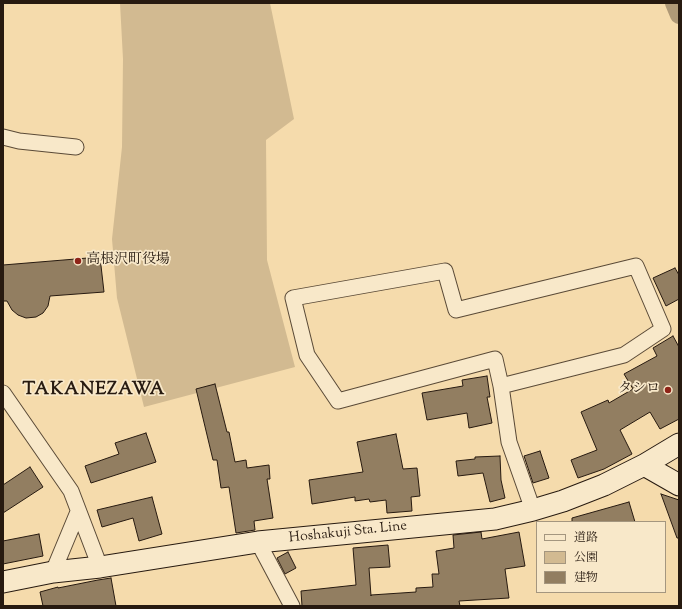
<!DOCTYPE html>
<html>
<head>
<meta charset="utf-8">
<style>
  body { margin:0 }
  #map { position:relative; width:682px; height:609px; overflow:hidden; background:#f5dbac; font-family:"Sorts Mill Goudy","Noto Serif JP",serif }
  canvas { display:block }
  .frame { position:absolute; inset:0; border:4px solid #271a10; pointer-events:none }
  .legend { position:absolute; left:536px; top:521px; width:130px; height:72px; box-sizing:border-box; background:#f8e8c9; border:1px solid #a4967f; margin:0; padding:5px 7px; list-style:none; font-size:12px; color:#271a10 }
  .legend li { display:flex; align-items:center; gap:8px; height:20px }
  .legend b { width:20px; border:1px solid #a4967f }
</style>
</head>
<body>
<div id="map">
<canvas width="682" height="609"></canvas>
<div class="frame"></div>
<ul class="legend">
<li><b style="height:5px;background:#f8e8c9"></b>道路</li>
<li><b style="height:11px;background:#d2ba91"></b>公園</li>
<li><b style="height:11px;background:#927e61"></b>建物</li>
</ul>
</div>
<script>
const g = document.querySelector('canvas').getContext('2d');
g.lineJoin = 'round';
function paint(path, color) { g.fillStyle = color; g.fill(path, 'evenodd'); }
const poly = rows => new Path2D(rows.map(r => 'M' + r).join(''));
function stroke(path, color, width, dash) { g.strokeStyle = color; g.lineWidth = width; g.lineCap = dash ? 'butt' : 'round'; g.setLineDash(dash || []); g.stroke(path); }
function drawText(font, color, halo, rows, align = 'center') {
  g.font = font + ' "Sorts Mill Goudy","Noto Serif JP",serif'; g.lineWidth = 3.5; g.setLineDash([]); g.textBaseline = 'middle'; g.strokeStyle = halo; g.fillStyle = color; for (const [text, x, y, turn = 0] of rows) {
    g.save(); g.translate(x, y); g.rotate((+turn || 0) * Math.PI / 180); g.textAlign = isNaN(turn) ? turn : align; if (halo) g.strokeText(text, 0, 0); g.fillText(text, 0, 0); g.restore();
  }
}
const green = poly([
  [120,3,270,3,294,119,266,140,267,260,295,367,144,407,117,298,112,239,122,147,123,59]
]);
const canal = poly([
  [674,3,679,15]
]);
const building = poly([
  [100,257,104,292,50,296,48,306,43,313,36,317,26,318,18,315,12,310,7,301,3,301,3,265,100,257],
  [675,268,679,275,679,299,666,306,653,278,675,268],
  [673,336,679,347,679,419,660,429,650,412,620,430,632,454,604,469,578,478,571,460,597,450,581,412,608,400,609,403,633,389,624,374,657,356,653,348,673,336],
  [487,376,490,397,487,397,492,423,469,428,467,413,427,420,422,393,463,386,462,380,487,376],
  [215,384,227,432,229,432,235,462,246,460,247,468,269,465,270,479,267,479,273,518,254,521,255,530,236,533,229,487,221,488,217,460,213,460,196,389,215,384],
  [146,433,156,462,91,483,85,466,119,454,115,443,146,433],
  [396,434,403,469,417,468,420,496,411,497,412,511,387,513,386,500,370,502,369,499,355,501,355,497,312,504,309,480,363,472,357,442,396,434],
  [540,451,549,478,533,483,524,456,540,451],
  [500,456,501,480,505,498,490,502,483,473,458,476,456,461,475,459,475,457,500,456],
  [30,467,43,487,3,513,3,485,30,467],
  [661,494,679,500,679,538,677,538,661,494],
  [152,497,162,534,139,541,133,518,102,527,97,510,152,497],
  [629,502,635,522,572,522,572,518,629,502],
  [481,532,482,539,519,532,525,566,505,569,509,598,459,601,460,606,302,606,301,591,356,585,353,548,388,545,390,567,369,568,371,596,371,595,416,592,416,588,433,587,432,574,439,574,436,551,454,548,453,535,481,532],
  [39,534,43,556,3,564,3,541,39,534],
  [288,552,296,568,285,574,277,558,288,552],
  [111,578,116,606,43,606,40,592,58,587,58,588,98,580,111,578]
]);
const street = poly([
  [3,137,19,141,76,147],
  [501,386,495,359,338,401,307,355,293,298,445,271,456,310,636,266,663,329,624,355,501,386,509,442,533,510],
  [3,393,71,491,100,567],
  [258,542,292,606],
  [53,572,78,512]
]);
const secondary = poly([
  [644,465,679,485],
  [3,582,53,572,100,567,258,542,495,519,533,510,563,501,604,485,644,465,679,444]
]);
const markers = [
  [78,261,4,"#8f2418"],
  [668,390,4,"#8f2418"]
];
const poiNames = [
  ["高根沢町役場",86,261],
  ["タシロ",660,390,"right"]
];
const streetNames = [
  ["Hoshakuji Sta. Line",348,533,-6]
];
const districtNames = [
  ["TAKANEZAWA",94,391]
];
paint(green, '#d2ba91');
stroke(canal, '#af9977', 18);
paint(building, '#927e61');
stroke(building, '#271a10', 1);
stroke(street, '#5a4a37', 17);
stroke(secondary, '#271a10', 23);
stroke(street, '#f8e8c9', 15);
stroke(secondary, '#f8e8c9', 21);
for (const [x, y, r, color] of markers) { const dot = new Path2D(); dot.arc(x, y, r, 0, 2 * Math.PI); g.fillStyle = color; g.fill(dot); stroke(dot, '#f8e8c9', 1.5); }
drawText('14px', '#271a10', '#f8e8c9', poiNames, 'left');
drawText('14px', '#271a10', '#f8e8c9', streetNames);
g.letterSpacing = '1px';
drawText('bold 18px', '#271a10', '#f8e8c9', districtNames);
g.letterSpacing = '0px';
</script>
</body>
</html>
